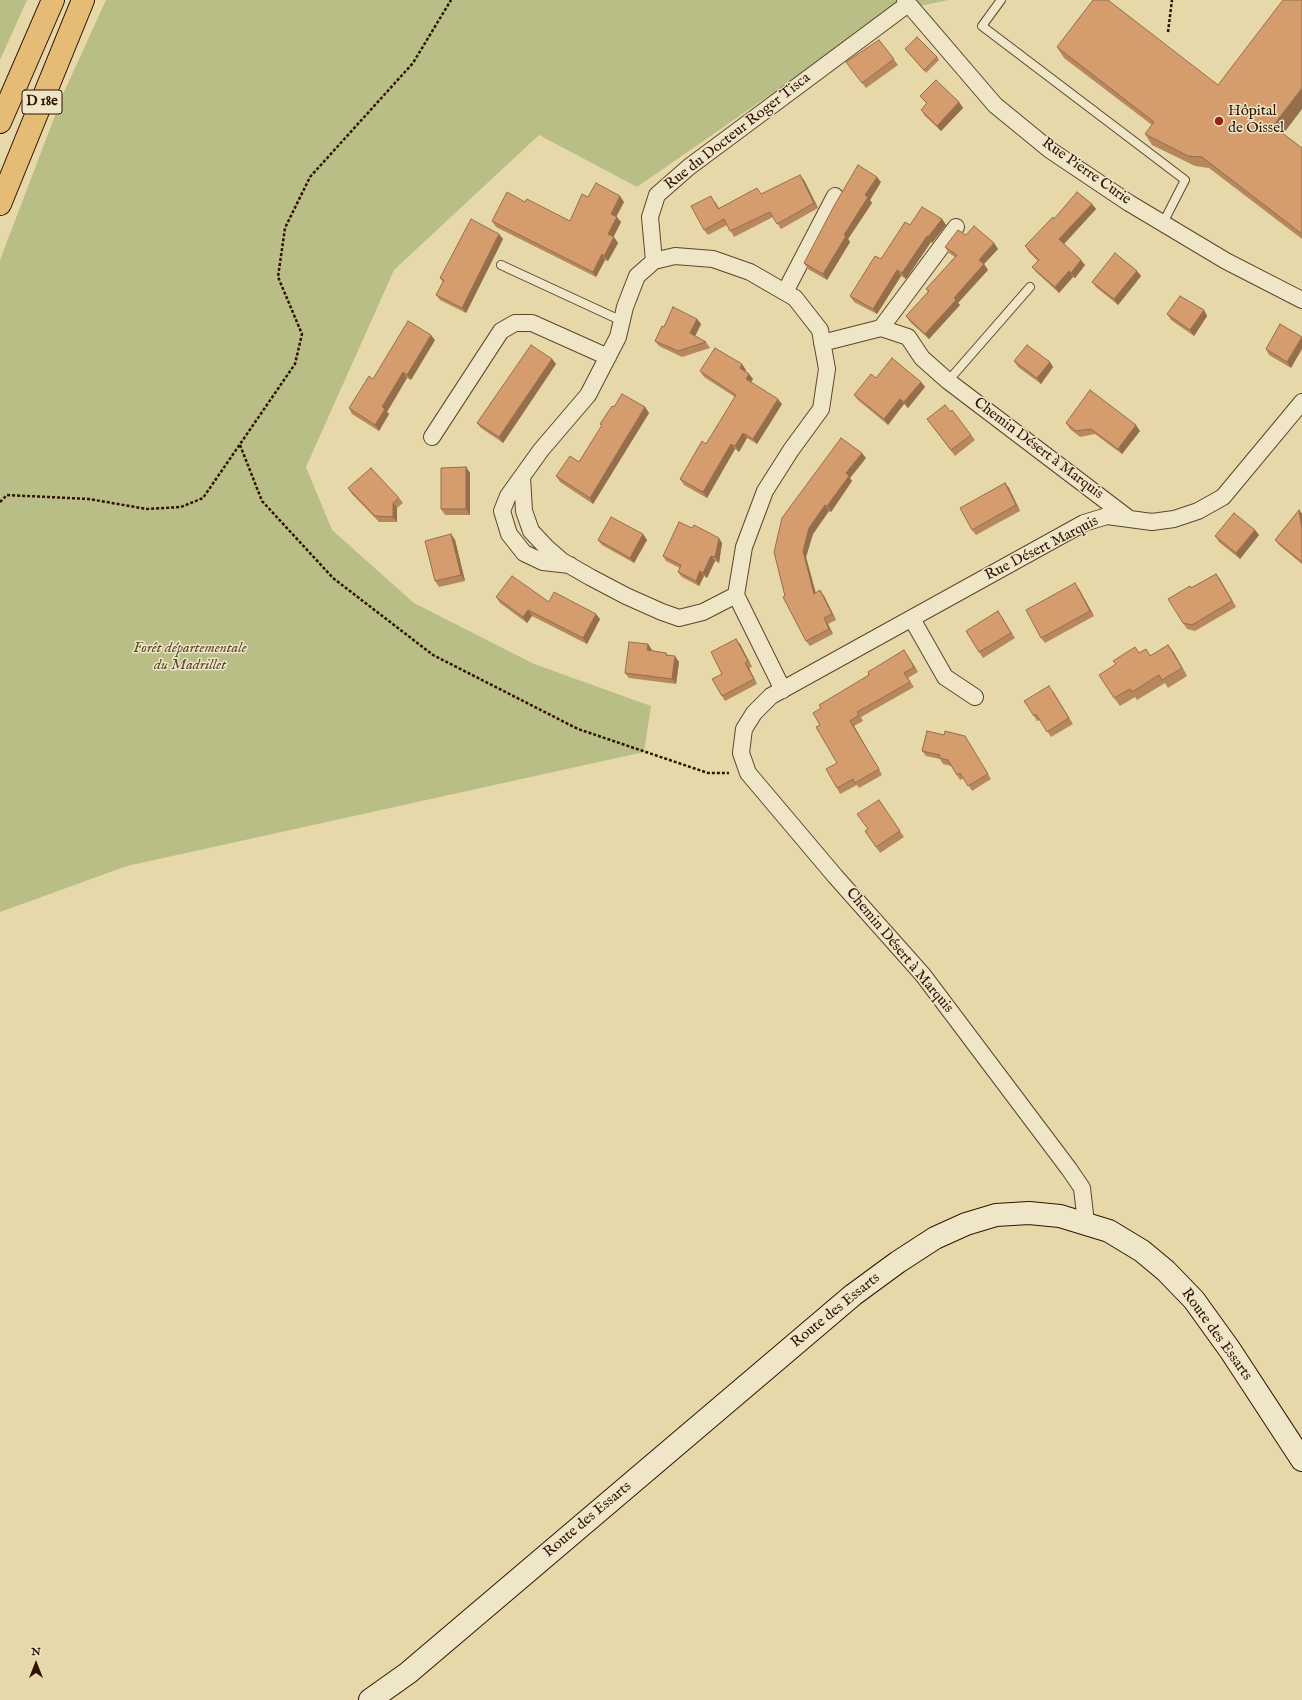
<!DOCTYPE html>
<html>
<head>
<meta charset="utf-8">
<style>
  body { margin:0 }
  #map { position:relative; width:1302px; height:1700px; overflow:hidden; background:#e7d8aa; font-family:"IM FELL English",serif }
  canvas { display:block }
  .north { position:absolute; left:16px; top:1644px; width:40px; height:40px; -webkit-text-stroke:3px #efe6c8; paint-order:stroke; rotate:0deg; font-size:11px; font-weight:700; line-height:16px; text-align:center; color:#321301 }
  .north::after { content:''; display:block; margin:auto; width:14px; height:18px; background:#321301; clip-path:polygon(50% 0,100% 100%,50% 72%,0 100%) }
</style>
</head>
<body>
<div id="map">
<canvas width="1302" height="1700"></canvas>
<div class="north">N</div>
</div>
<script>
const g = document.querySelector('canvas').getContext('2d');
g.lineJoin = 'round';
function paint(path, color) { g.fillStyle = color; g.fill(path, 'evenodd'); }
const poly = rows => new Path2D(rows.map(r => 'M' + r).join(''));
function stroke(path, color, width, dash) { g.strokeStyle = color; g.lineWidth = width; g.lineCap = dash ? 'butt' : 'round'; g.setLineDash(dash || []); g.stroke(path); }
function drawText(font, color, halo, rows, align = 'center') {
  g.font = font + ' "IM FELL English",serif'; g.lineWidth = 3; g.setLineDash([]); g.textBaseline = 'middle'; g.strokeStyle = halo; g.fillStyle = color; for (const [text, x, y, turn = 0] of rows) {
    g.save(); g.translate(x, y); g.rotate((+turn || 0) * Math.PI / 180); g.textAlign = isNaN(turn) ? turn : align; if (halo) g.strokeText(text, 0, 0); g.fillText(text, 0, 0); g.restore();
  }
}
const green = poly([
  [0,0,27,0,0,60],
  [106,0,948,0,888,13,637,187,539,135,394,270,306,467,332,530,414,603,534,664,651,706,644,752,127,866,0,912,0,260,64,92]
]);
const path = poly([
  [1168,32,1172,0],
  [240,445,262,501,333,578,433,655,578,729,708,773,729,773],
  [0,502,7,495,89,499,147,509,181,507,203,498,295,364,302,334,278,277,285,228,310,177,413,63,451,0]
]);
const lane = poly([
  [1001,0,982,26,1185,180,1163,223],
  [501,265,622,321],
  [948,381,1030,287]
]);
const street = poly([
  [905,0,995,105,1050,150,1129,203,1226,261,1302,300],
  [654,261,675,256,713,259,750,272,795,298,820,330,827,369,821,409,791,450,765,491,744,547,736,595,783,690],
  [654,261,650,217,657,195,689,167,908,4],
  [785,292,835,196],
  [881,328,908,337,922,358,948,381,1127,517],
  [822,343,881,328,956,227],
  [432,437,501,331,515,323,532,323,608,357],
  [522,477,524,511,531,531,546,547,562,561,590,577,626,596,662,612,679,618,703,612,736,595],
  [570,565,543,562,524,553,509,534,502,511,508,496,541,450,588,395,618,337,625,307,637,276,654,261],
  [912,619,945,677,975,697],
  [1086,1223,1082,1188,1069,1169,923,975,835,876,748,773,741,753,744,729,754,713,771,696,1084,523,1107,516,1152,522,1174,519,1198,511,1223,497,1302,402]
]);
const secondary = poly([
  [370,1700,408,1673,853,1295,898,1262,935,1238,966,1224,996,1215,1029,1213,1060,1216,1109,1231,1142,1251,1166,1271,1194,1300,1230,1350,1302,1460]
]);
const highway = poly([
  [0,122,53,0],
  [0,204,83,0]
]);
const wall = poly([
  [879,40,898,65,866,88,850,67],
  [1057,47,1283,134,1302,148,1302,239,1209,168,1195,166,1152,145,1145,134,1152,125,1064,58],
  [905,49,937,57,939,60,926,73],
  [920,96,959,102,963,108,941,131,925,116,921,110,927,104],
  [804,180,818,208,781,229,773,217,734,237,727,225,708,235,704,230,715,201,719,208],
  [881,182,870,200,872,203,848,239,850,242,827,280,808,269,804,263],
  [588,197,624,202,616,217,621,222,613,237,618,243,608,261,605,260,596,277,496,227,492,221,570,221],
  [1092,204,1096,209,1064,244,1085,265,1075,278,1073,277,1059,293,1036,272,1032,267,1038,261,1029,252,1025,246,1054,219],
  [942,219,946,225,932,243,931,242,906,279,901,276,877,314,854,302,850,296,881,259,910,225],
  [499,234,503,239,466,313,440,300,436,295,443,282,440,278],
  [966,235,994,243,998,249,984,264,988,270,958,303,960,305,929,339,910,322,906,316,928,292,926,289,955,257,949,253,945,247],
  [1137,271,1141,276,1118,305,1096,287,1092,282],
  [1204,310,1207,316,1194,336,1171,320,1167,314],
  [697,319,701,324,695,336,706,342,710,348,682,357,659,346,655,341,664,327],
  [1280,324,1291,368,1269,355,1266,349],
  [435,340,411,380,407,378,387,412,389,414,379,431,352,414,349,408,373,379],
  [552,359,556,364,503,443,481,428,477,423],
  [1014,361,1050,362,1053,367,1041,384,1018,367],
  [746,370,745,371,749,374,753,379,751,382,782,404,757,444,747,438,739,452,735,449,707,498,684,485,680,479,706,444,735,397,704,377,700,371],
  [876,378,921,382,925,387,908,408,904,404,888,425,858,400,854,395],
  [614,407,645,407,649,413,593,504,560,482,556,476,579,462,602,426,600,424],
  [951,412,971,435,975,440,955,456,927,419],
  [1066,423,1140,431,1122,454,1095,434,1080,437,1070,429],
  [866,458,850,478,852,481,831,512,829,511,813,534,806,557,816,593,824,596,836,620,828,624,833,634,810,646,806,641,785,596,774,552],
  [466,467,470,473,470,515,445,515,441,509],
  [1005,483,1009,488,1020,511,976,535,972,530],
  [348,488,399,498,403,503,397,508,397,522,379,522,352,494],
  [1299,510,1302,514,1302,564,1279,545,1275,540],
  [1255,530,1259,535,1240,559,1219,542,1215,536],
  [451,534,455,540,465,581,439,587,435,581],
  [643,534,647,540,634,563,602,545,598,540],
  [722,543,719,563,715,561,707,578,704,576,699,586,682,577,678,572,680,568,666,561,663,556],
  [1216,574,1236,607,1195,631,1187,629,1183,623,1191,588],
  [1079,589,1094,616,1045,643,1041,638],
  [496,597,549,602,600,619,587,644,532,616,527,623,500,603],
  [1002,617,1015,638,983,658,979,652],
  [648,644,652,650,652,651,666,653,668,655,679,662,676,684,629,678,625,673],
  [740,644,752,667,749,668,757,684,725,701,722,696,722,674],
  [1168,645,1174,653,1187,676,1168,688,1165,683,1137,700,1135,697,1120,706,1114,698,1139,653,1146,649,1150,656],
  [904,650,918,672,908,678,914,687,861,717,863,721,854,726,882,775,859,788,857,785,840,794,837,788,837,763,820,725,821,708],
  [1053,691,1073,724,1051,737,1040,720,1037,721,1034,716],
  [968,742,991,779,972,791,964,778,960,780,951,766,943,764,940,759,926,756,922,751],
  [879,800,904,837,880,853,865,831,868,829]
]);
const shadedWall = poly([
  [1302,88,1302,109,1281,137,1273,126],
  [959,102,963,108,941,131,937,126],
  [800,175,804,180,818,208,814,203],
  [877,177,881,182,870,200,872,203,848,239,850,242,827,280,823,274,865,195],
  [620,196,624,202,615,219,611,214],
  [1092,204,1096,209,1063,245,1059,239],
  [617,217,621,222,612,240,608,234],
  [942,219,946,225,932,243,928,237],
  [499,234,503,239,466,313,462,308],
  [927,236,931,242,906,279,902,273],
  [614,237,618,243,608,261,604,256],
  [994,243,998,249,984,264,988,270,958,303,960,305,929,339,925,334,954,298,979,260],
  [602,254,605,260,596,277,593,272],
  [1081,260,1085,265,1075,278,1071,273],
  [897,270,901,276,877,314,873,309],
  [1069,271,1073,277,1059,293,1055,287],
  [1137,271,1141,276,1118,305,1114,299],
  [1204,310,1207,316,1194,336,1190,330],
  [697,319,701,324,694,338,690,333],
  [431,335,435,340,411,380,407,375],
  [1302,337,1302,349,1291,368,1287,362],
  [552,359,556,364,503,443,499,437],
  [1050,362,1053,367,1041,384,1037,378],
  [742,364,746,370,744,374,740,368],
  [403,372,407,378,387,412,389,414,379,431,375,425,382,407],
  [749,374,753,379,750,384,746,379],
  [921,382,925,387,908,408,904,402],
  [778,399,782,404,757,444,753,439],
  [900,399,904,404,888,425,884,419],
  [645,407,649,413,593,504,590,498],
  [1136,425,1140,431,1122,454,1118,449],
  [743,433,747,438,739,452,735,446],
  [731,444,735,449,707,498,703,492],
  [862,453,866,458,850,478,852,481,831,512,827,506,846,473],
  [466,467,470,473,470,515,466,509],
  [1005,483,1009,488,1020,511,1016,505],
  [393,503,397,508,397,522,393,517],
  [825,505,829,511,813,534,806,557,817,599,814,594,803,551,809,528],
  [1299,510,1302,514,1302,529,1301,528],
  [1255,530,1259,535,1240,559,1236,553],
  [451,534,455,540,465,581,461,575],
  [643,534,647,540,634,563,630,558],
  [719,538,722,543,719,563,715,557],
  [711,556,715,561,707,578,703,573],
  [700,571,704,576,699,586,696,581],
  [1216,574,1220,579,1236,607,1232,601],
  [1075,583,1079,589,1094,616,1090,611],
  [820,590,824,596,836,620,832,614],
  [528,610,532,616,527,623,523,617],
  [596,614,600,619,587,644,583,638],
  [824,618,828,624,833,634,829,629],
  [736,639,740,644,752,667,748,661],
  [648,644,652,650,651,656,647,650],
  [1168,645,1174,653,1187,676,1182,668],
  [904,650,908,656,918,672,914,667],
  [675,656,679,662,676,684,672,679],
  [745,663,749,668,757,684,754,679],
  [850,721,854,726,882,775,879,769]
]);
const building = poly([
  [1093,0,1108,0,1218,85,1283,0,1302,0,1302,88,1273,126,1302,148,1302,234,1202,157,1188,156,1145,134,1154,122,1057,47,1093,0],
  [917,37,937,57,924,70,905,49,917,37],
  [879,40,894,59,862,83,846,62,879,40],
  [936,80,959,102,937,126,921,110,927,103,920,96,936,80],
  [858,165,877,177,865,195,868,197,844,235,846,236,823,274,804,263,834,206,858,165],
  [800,175,814,203,777,224,770,212,730,231,724,219,704,230,691,206,711,196,718,209,757,188,761,194,800,175],
  [596,183,620,196,611,214,617,217,608,234,614,237,604,256,602,254,593,272,492,221,507,192,525,202,527,199,570,221,582,194,588,197,596,183],
  [1077,192,1092,204,1059,239,1081,260,1071,273,1069,271,1055,287,1032,267,1039,260,1025,246,1053,217,1054,219,1077,192],
  [922,207,942,219,928,237,927,236,902,273,897,270,873,309,850,296,875,256,881,259,905,222,910,225,922,207],
  [471,219,499,234,462,308,436,295,444,280,440,278,471,219],
  [974,226,994,243,979,260,984,264,954,298,956,300,925,334,906,316,929,291,926,289,957,255,945,247,958,230,966,235,974,226],
  [1115,253,1137,271,1114,299,1092,282,1115,253],
  [1180,296,1204,310,1190,330,1167,314,1180,296],
  [673,307,697,319,690,333,706,342,678,351,655,341,662,326,664,327,673,307],
  [408,321,431,335,407,375,403,372,382,407,385,409,375,425,349,408,369,376,373,379,408,321],
  [1280,324,1302,337,1287,362,1266,349,1280,324],
  [531,345,552,359,499,437,477,423,531,345],
  [1027,345,1050,362,1037,378,1014,361,1027,345],
  [715,348,742,364,740,368,749,374,746,379,778,399,753,439,743,433,735,446,731,444,703,492,680,479,702,441,706,444,736,395,700,371,715,348],
  [892,358,921,382,904,402,900,399,884,419,854,395,871,374,876,378,892,358],
  [1090,390,1136,425,1118,449,1091,429,1076,431,1066,423,1090,390],
  [622,394,645,407,590,498,556,476,570,456,579,462,602,425,600,424,612,406,614,407,622,394],
  [945,405,951,412,952,410,971,435,951,450,927,419,945,405],
  [841,438,862,453,846,473,849,476,827,506,825,505,809,528,803,551,814,594,820,590,832,614,824,618,829,629,806,641,783,597,785,596,774,552,782,518,841,438],
  [466,467,466,509,441,509,441,468,466,467],
  [371,468,399,498,393,503,393,517,375,516,348,488,371,468],
  [1005,483,1016,505,972,530,960,508,1005,483],
  [1299,510,1302,529,1302,562,1275,540,1299,510],
  [1234,513,1255,530,1236,553,1215,536,1234,513],
  [611,517,643,534,630,558,598,540,611,517],
  [679,522,692,528,694,525,719,538,715,557,711,556,703,573,700,571,696,581,678,572,681,565,663,556,679,522],
  [451,534,461,575,435,581,425,541,451,534],
  [1216,574,1232,601,1192,625,1183,623,1168,599,1190,586,1191,588,1216,574],
  [512,576,549,602,554,592,596,614,583,638,528,610,523,617,496,597,512,576],
  [1075,583,1090,611,1041,638,1026,610,1075,583],
  [998,611,1011,633,979,652,966,631,998,611],
  [736,639,748,661,745,663,754,679,722,696,712,679,722,674,711,652,736,639],
  [629,642,648,644,647,650,666,653,666,655,675,656,672,679,625,673,629,642],
  [1168,645,1182,668,1162,680,1159,675,1132,692,1130,689,1114,698,1099,675,1116,664,1113,661,1135,647,1139,653,1146,649,1150,656,1168,645],
  [904,650,914,667,904,673,910,682,857,712,859,715,850,721,879,769,855,783,853,779,837,788,826,769,837,763,816,727,820,725,813,713,821,708,819,705,869,675,868,672,904,650],
  [1049,686,1069,718,1047,732,1036,714,1034,716,1024,701,1049,686],
  [927,731,944,735,945,731,965,736,988,774,968,786,960,773,957,775,948,760,939,758,940,755,922,751,927,731],
  [879,800,900,831,876,847,865,831,868,829,857,814,879,800]
]);
const markers = [
  [1219,121,5,"#8f2418"]
];
const shields = [
  [42,102,40]
];
const shieldNames = [
  ["D 18e",42,102]
];
const poiNames = [
  ["Hôpital",1228,112],
  ["de Oissel",1228,129]
];
const streetNames = [
  ["Rue du Docteur Roger Tisca",738,132,-38],
  ["Rue Pierre Curie",1086,172,35],
  ["Chemin Désert à Marquis",1038,449,37],
  ["Rue Désert Marquis",1042,549,-27],
  ["Chemin Désert à Marquis",899,951,50],
  ["Route des Essarts",836,1311,-39],
  ["Route des Essarts",1216,1335,54],
  ["Route des Essarts",588,1520,-40]
];
const parkNames = [
  ["Forêt départementale",190,649],
  ["du Madrillet",190,666]
];
paint(green, '#b8be86');
stroke(lane, '#5f442b', 10);
stroke(street, '#5f442b', 18);
stroke(secondary, '#321301', 24);
stroke(highway, '#321301', 24);
stroke(path, '#321301', 2.5, [3, 2]);
stroke(lane, '#efe6c8', 8);
stroke(street, '#efe6c8', 16);
stroke(secondary, '#efe6c8', 22);
stroke(highway, '#e4bc75', 22);
paint(wall, '#b7875e');
paint(shadedWall, '#956e4c');
paint(building, '#d59d6d');
stroke(building, '#956e4c', 1);
for (const [x, y, r, color] of markers) { const dot = new Path2D(); dot.arc(x, y, r, 0, 2 * Math.PI); g.fillStyle = color; g.fill(dot); stroke(dot, '#efe6c8', 1.5); }
for (const [x, y, w] of shields) { const box = new Path2D(); box.roundRect(x - w / 2, y - 12, w, 24, 3); g.fillStyle = '#efe6c8'; g.fill(box); stroke(box, '#321301', 1); }
drawText('bold 14px', '#321301', null, shieldNames);
drawText('15px', '#321301', '#efe6c8', poiNames, 'left');
drawText('15px', '#321301', '#efe6c8', streetNames);
drawText('italic 15px', '#5a4629', '#efe6c8', parkNames);
</script>
</body>
</html>
